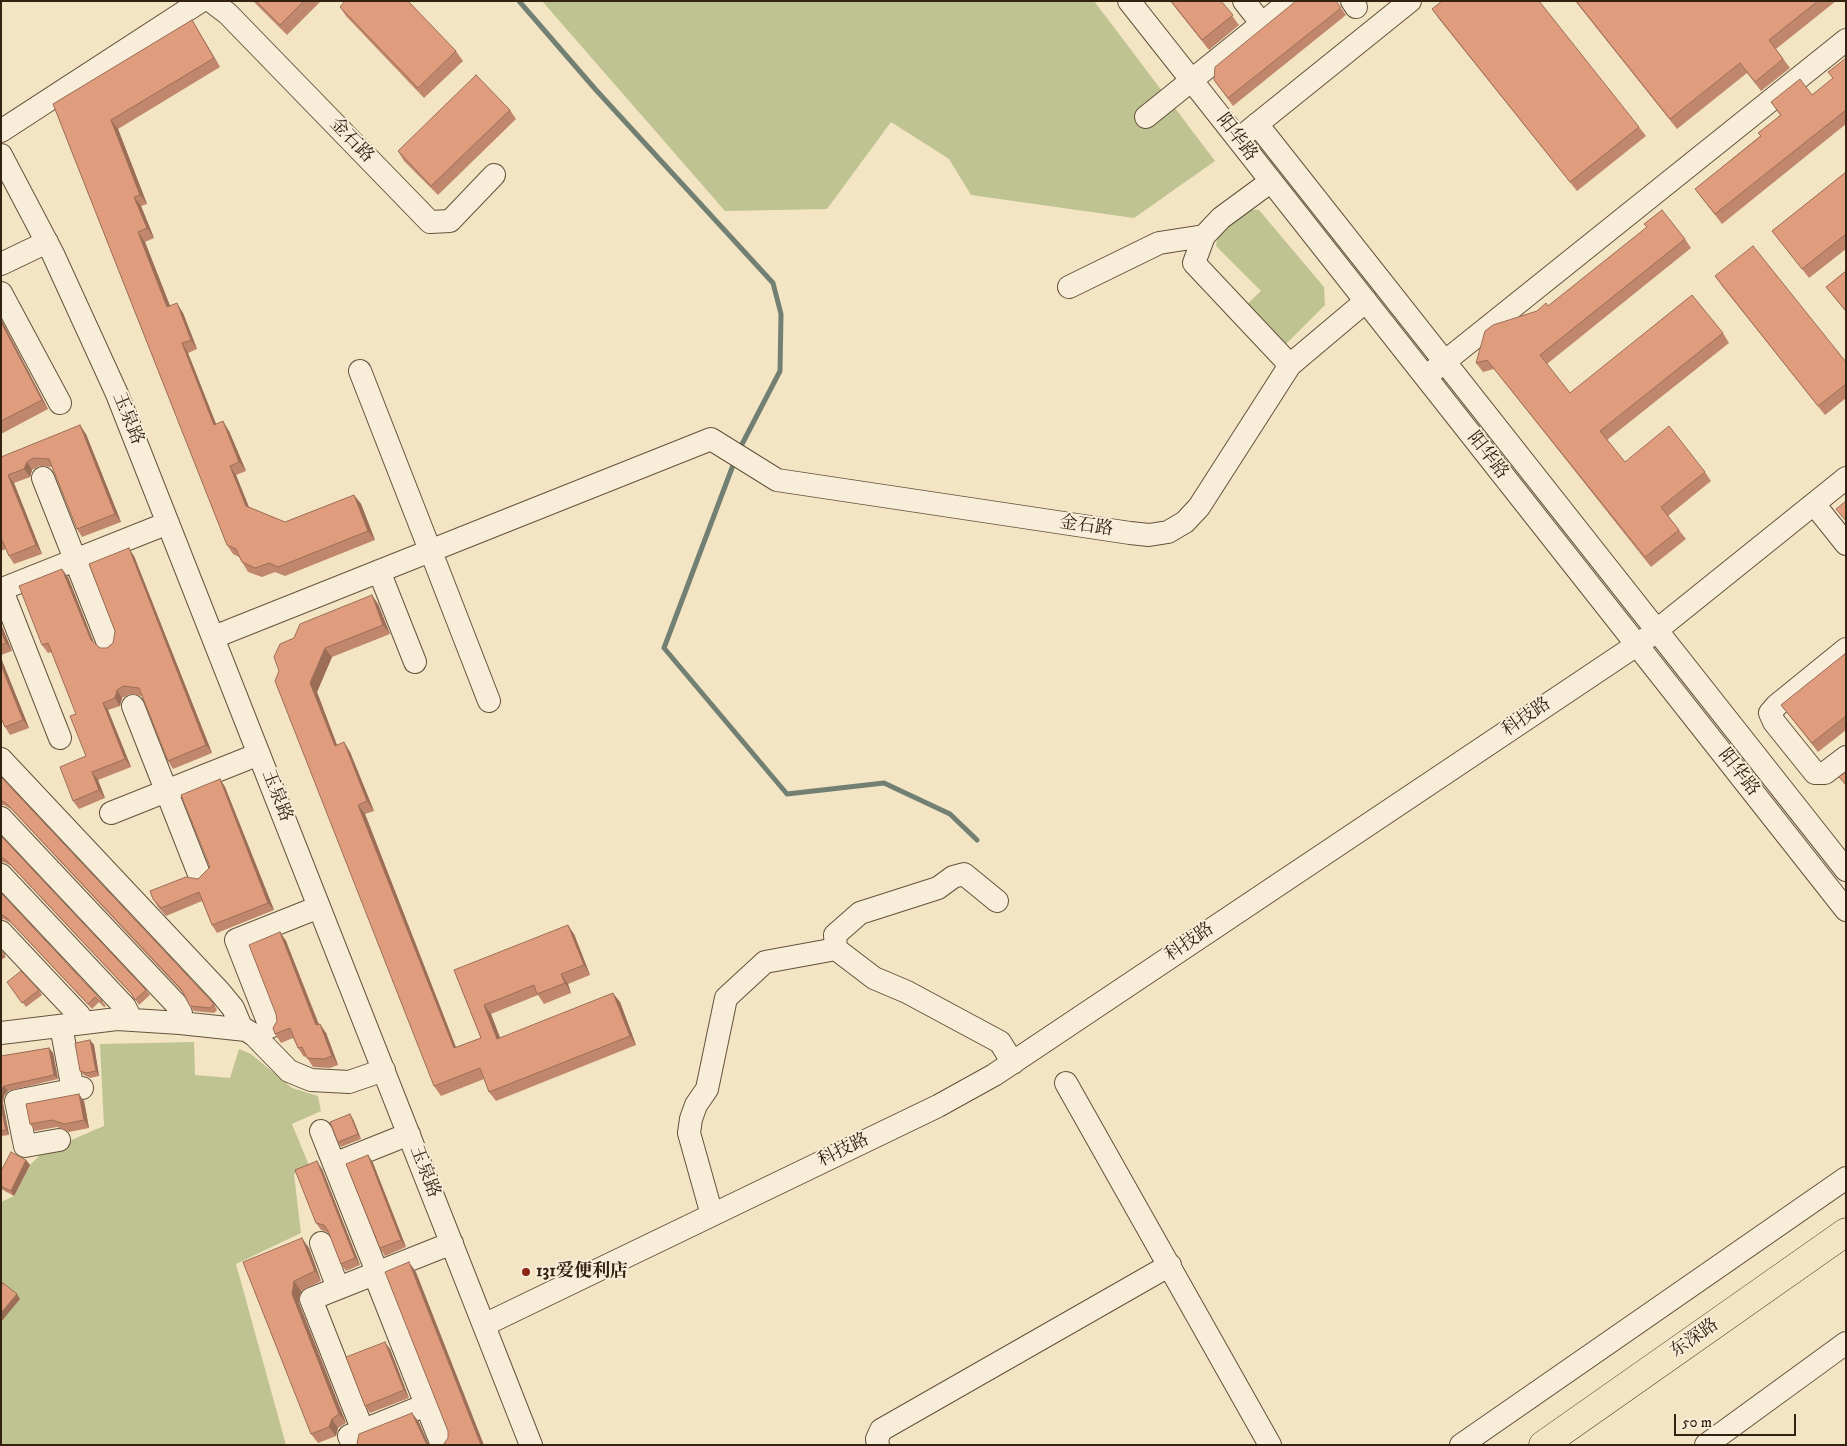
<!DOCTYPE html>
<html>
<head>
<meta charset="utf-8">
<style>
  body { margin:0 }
  #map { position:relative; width:1847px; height:1446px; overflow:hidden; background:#f3e4c3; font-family:"IM FELL DW Pica",serif }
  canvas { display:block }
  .frame { position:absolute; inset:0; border:2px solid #342210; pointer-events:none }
  .scale { position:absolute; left:1674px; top:1414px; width:122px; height:22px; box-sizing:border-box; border:2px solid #342210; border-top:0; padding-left:6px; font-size:15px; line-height:18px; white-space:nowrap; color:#342210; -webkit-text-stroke:4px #f7edd8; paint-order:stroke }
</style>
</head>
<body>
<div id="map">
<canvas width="1847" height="1446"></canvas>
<div class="frame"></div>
<div class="scale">50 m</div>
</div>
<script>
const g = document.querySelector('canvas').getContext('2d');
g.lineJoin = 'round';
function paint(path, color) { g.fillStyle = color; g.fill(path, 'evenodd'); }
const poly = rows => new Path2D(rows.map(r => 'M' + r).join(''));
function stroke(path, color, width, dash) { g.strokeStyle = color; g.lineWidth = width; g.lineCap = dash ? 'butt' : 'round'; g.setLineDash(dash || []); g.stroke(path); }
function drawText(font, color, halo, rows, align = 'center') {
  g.font = font + ' "IM FELL DW Pica","Noto Serif SC",serif'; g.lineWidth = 4; g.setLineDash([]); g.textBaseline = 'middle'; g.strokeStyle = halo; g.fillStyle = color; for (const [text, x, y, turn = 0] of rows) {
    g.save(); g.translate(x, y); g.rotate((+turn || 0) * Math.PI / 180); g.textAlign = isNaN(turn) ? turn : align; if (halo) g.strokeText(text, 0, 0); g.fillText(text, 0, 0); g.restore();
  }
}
const green = poly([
  [542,1,1094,1,1215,161,1134,218,971,195,949,159,891,122,827,209,725,211],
  [1246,209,1259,210,1324,287,1325,305,1283,347,1244,307,1261,291,1216,246,1218,233],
  [194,1042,195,1075,230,1078,239,1049,251,1054,292,1088,318,1096,321,1111,292,1124,310,1168,294,1174,301,1233,236,1264,286,1445,1,1445,1,1202,14,1196,30,1165,43,1152,104,1126,100,1044]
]);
const stream = poly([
  [519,1,596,90,773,283,781,314,780,371,739,450],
  [735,460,664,648,787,794,884,783,950,814,977,840]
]);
const minor = poly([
  [211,1,228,14,430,222,450,221,494,175],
  [1129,1,1846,910],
  [1244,1,1262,24],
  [1352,1,1356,7],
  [1146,117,1290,1],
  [1257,124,1846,870],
  [1,131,201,1],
  [1246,133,1410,1],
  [1,155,53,254,117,394,531,1445],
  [1270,182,1221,218,1204,236,1194,263,1290,365],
  [1,264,47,242],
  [1069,287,1159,243,1204,236],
  [1,293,60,403],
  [360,371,426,540],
  [1433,371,1846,40],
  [43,478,108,643],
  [1814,504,1846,544],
  [435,562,489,701],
  [379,571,415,662],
  [1,588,60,738],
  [2,589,168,523],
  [214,637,711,439,777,480,1130,533,1149,535,1168,532,1185,522,1199,507,1290,365,1366,301],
  [1846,649,1777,705,1770,713,1774,722,1815,773,1825,773,1846,757],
  [133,706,199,874],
  [1,759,219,991,233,1008,242,1029],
  [111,813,259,754],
  [1,818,176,1004,181,1013,180,1023],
  [1,875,125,1007,131,1019],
  [1,932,79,1015,84,1023],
  [836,949,835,935,860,913,938,888,953,877,964,874,997,901],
  [61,1026,73,1090],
  [270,1027,236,940,319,907],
  [1,1033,117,1019,180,1023,246,1030,254,1035,289,1071,311,1080,349,1082,384,1070],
  [1066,1083,1270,1445],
  [321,1131,377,1272],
  [59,1140,25,1146,16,1101,82,1088],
  [334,1164,409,1134],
  [712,1215,689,1133,691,1119,696,1105,707,1089,726,998,765,962,836,949,874,978,907,992,1000,1042,1013,1063],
  [321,1243,338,1288],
  [374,1273,442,1445],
  [484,1325,938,1106,994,1075,1647,638,1846,478],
  [363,1431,311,1299,452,1243],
  [353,1445,349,1436,426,1405],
  [878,1445,877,1439,881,1430,1170,1265],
  [1461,1445,1846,1178],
  [1706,1445,1846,1343]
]);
const highway = poly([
  [1543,1445,1846,1232]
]);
const wall = poly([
  [253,1,321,1,287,35],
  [1170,1,1221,1,1239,25,1209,50],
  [1336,1,1346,15,1233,106,1214,80],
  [1575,1,1836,1,1776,49,1790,68,1761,91,1747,73,1677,129],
  [340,7,456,51,463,61,424,98,346,16],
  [1432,9,1639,127,1646,136,1577,191,1439,19],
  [192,20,198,30,220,67,118,129,147,204,141,206,154,238,145,242,170,306,183,313,197,349,188,353,216,424,229,431,246,471,236,475,249,507,285,522,354,495,361,504,375,540,285,576,275,572,262,577,248,572,239,557,233,554,227,545,53,104],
  [1846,58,1846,124,1722,224,1695,189,1760,136,1780,115,1771,102,1812,95,1833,78],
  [510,110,516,119,438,195,404,161,398,151],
  [1846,172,1846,249,1809,278,1772,231],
  [1644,224,1685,239,1691,248,1547,364,1570,393,1723,333,1729,343,1607,440,1625,462,1705,472,1711,481,1668,516,1686,539,1651,567,1494,369,1483,372,1476,363,1537,311,1548,306,1647,227],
  [1846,271,1846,312,1826,287],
  [1715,276,1846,362,1846,398,1825,415,1722,286],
  [1,319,48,409,1,434],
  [86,434,121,522,82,537,77,529,52,467,39,466,32,470,30,477,14,483,42,554,14,564,9,556,6,549,1,551,1,457],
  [134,556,212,753,173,769,168,761,142,696,129,694,122,698,120,706,108,710,131,767,98,780,105,798,79,809,73,801,86,756,76,714,52,652,48,653,42,645,68,577,94,643,100,648,107,648,113,643],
  [378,604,390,634,332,657,317,692,337,745,344,742,350,752,374,811,365,814,456,1047,481,1038,454,970,574,934,590,975,568,984,571,993,544,1004,538,995,491,1014,500,1038,620,1002,636,1045,496,1101,489,1092,484,1079,441,1096,434,1086,279,671],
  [1,624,12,651,1,655],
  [1846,653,1846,730,1818,752,1781,705],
  [1,658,29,728,10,735,5,727,1,718],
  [1,777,214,1004,217,1010,214,1013,194,1011,190,1006,183,993,11,809,4,805,1,805],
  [220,779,225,787,274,910,217,933,212,925,202,901,166,916,158,907,153,899,198,879,210,867],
  [1,836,146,990,150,995,139,1005,133,996,11,866,4,862,1,863],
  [1,893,102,1001,106,1006,104,1007,99,1002,92,1009,11,923,4,919,1,920],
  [280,932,286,941,319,1024,326,1033,338,1065,330,1068,313,1067,306,1056,304,1057,298,1048,293,1038,281,1043,275,1034,277,1021],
  [1,951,6,957,1,960],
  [7,982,39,990,42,995,26,1007],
  [90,1040,94,1045,99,1076,90,1078,84,1075,80,1071],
  [49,1048,53,1053,58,1079,8,1091,4,1096,3,1103,9,1135,1,1136,1,1056],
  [84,1101,89,1128,69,1132,57,1127,35,1131,30,1124],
  [353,1119,361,1139,341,1147,338,1142],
  [368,1155,373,1163,406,1247,385,1256,380,1248],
  [26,1160,30,1165,14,1196,1,1189,1,1171],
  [322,1169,360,1265,346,1271,341,1264,329,1233,321,1230,316,1223],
  [309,1248,321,1281,301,1291,299,1303,346,1423,338,1428,336,1436,318,1443,311,1434,243,1262],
  [390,1349,409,1398,370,1413,365,1406]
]);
const shadedWall = poly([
  [192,20,198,30,220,67,214,58],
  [111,120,118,129,147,204,140,195],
  [134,197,141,206,154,238,147,228],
  [138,232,145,242,174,316,167,307],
  [177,303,183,313,197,349,191,340],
  [1,319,48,409,42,400,1,322],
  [182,343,188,353,220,434,214,425],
  [223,421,229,431,246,471,239,462],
  [80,425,86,434,121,522,115,514],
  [27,462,32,470,30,477,24,469],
  [230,466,236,475,252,515,246,506],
  [8,475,14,483,42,554,36,545],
  [354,495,361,504,375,540,368,531],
  [129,548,134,556,212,753,206,745],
  [62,569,68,577,96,648,91,640],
  [372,595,378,604,390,634,383,625],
  [1,624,12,651,6,643,1,631],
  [325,648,332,657,317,692,341,756,335,746,310,683],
  [1,658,29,728,23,720,1,665],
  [117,690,122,698,120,706,115,698],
  [103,703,108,710,131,767,125,759],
  [344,742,350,752,374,811,367,801],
  [92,772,98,780,105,798,99,790],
  [220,779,225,787,274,910,268,903],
  [358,805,365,814,460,1058,454,1048],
  [568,925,574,934,590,975,584,965],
  [280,932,286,941,322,1034,316,1025],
  [561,974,568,984,571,993,565,983],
  [613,993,620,1002,636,1045,630,1036],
  [484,1005,491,1014,504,1048,497,1039],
  [320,1024,326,1033,338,1065,332,1056],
  [90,1040,94,1045,99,1076,96,1071],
  [49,1048,53,1053,58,1079,54,1075],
  [4,1086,8,1091,4,1096,3,1103,9,1135,6,1130,1,1106,1,1090],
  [79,1094,84,1101,89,1128,84,1120],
  [350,1114,353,1119,361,1139,358,1134],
  [368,1155,373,1163,406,1247,401,1240],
  [26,1160,30,1165,14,1196,11,1191],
  [317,1161,322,1169,360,1265,355,1258],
  [302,1238,309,1248,321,1281,315,1271],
  [409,1262,416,1272,484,1445,481,1445],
  [294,1281,301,1291,299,1303,346,1423,339,1414,292,1294],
  [17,1294,20,1299,1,1322,1,1313],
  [385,1342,390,1349,409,1398,404,1390],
  [412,1413,419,1422,429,1445,427,1445],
  [332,1419,338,1428,336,1436,329,1427]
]);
const building = poly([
  [256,1,304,1,280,25,256,1],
  [345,1,408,1,456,51,418,88,340,7,345,1],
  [1171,1,1221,1,1233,15,1202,40,1171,1],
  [1296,1,1336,1,1341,8,1228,98,1214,80,1215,67,1296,1],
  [1442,1,1539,1,1639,127,1570,182,1432,9,1442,1],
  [1576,1,1818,1,1769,40,1783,59,1755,82,1740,63,1670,119,1576,1],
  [192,20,214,58,111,120,140,195,134,197,147,228,138,232,167,307,177,303,191,340,182,343,214,425,223,421,239,462,230,466,246,506,285,522,354,495,368,531,278,567,269,563,255,568,242,562,236,549,227,545,53,104,192,20],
  [1846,58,1846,110,1715,214,1695,189,1761,136,1758,133,1781,115,1771,102,1800,79,1812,95,1833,78,1828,72,1846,58],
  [476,75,510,110,431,186,398,151,476,75],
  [1846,172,1846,234,1802,269,1772,231,1846,172],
  [1662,210,1685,239,1540,355,1570,393,1692,295,1723,333,1600,431,1625,462,1669,426,1705,472,1661,507,1679,530,1645,557,1487,360,1476,363,1485,331,1493,325,1537,311,1546,303,1548,306,1647,227,1644,224,1662,210],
  [1753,246,1846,362,1846,384,1818,406,1715,276,1753,246],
  [1846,271,1846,311,1826,287,1846,271],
  [1,322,42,400,1,421,1,322],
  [80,425,115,514,77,529,49,459,33,458,27,462,24,469,8,475,36,545,9,556,2,540,1,541,1,457,80,425],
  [1846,501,1846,521,1836,509,1846,501],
  [129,548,206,745,168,761,139,688,123,686,117,690,115,698,103,703,125,759,92,772,99,790,73,801,60,767,86,756,70,716,76,714,48,643,42,645,19,586,62,569,91,640,100,648,107,648,113,643,115,631,89,564,129,548],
  [372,595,383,625,325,648,310,683,335,746,344,742,367,801,358,805,454,1048,481,1038,454,970,568,925,584,965,561,974,565,983,537,994,534,985,484,1005,497,1039,613,993,630,1036,489,1092,480,1068,434,1086,275,681,279,671,274,657,280,644,294,638,300,624,372,595],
  [1,631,6,643,1,645,1,631],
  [1846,653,1846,716,1812,743,1781,705,1846,653],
  [1,665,23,720,5,727,1,718,1,665],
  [1846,772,1846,785,1839,777,1846,772],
  [1,777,214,1004,210,1008,190,1006,182,990,7,804,1,800,1,777],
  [220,779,268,903,212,925,199,892,161,908,153,899,150,891,186,877,198,879,210,867,181,795,220,779],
  [1,836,146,990,135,1000,131,993,7,861,1,857,1,836],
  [1,893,102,1001,100,1002,95,997,88,1004,7,918,1,914,1,893],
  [280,932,316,1025,320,1024,332,1056,324,1059,307,1058,302,1047,298,1048,290,1028,275,1034,273,1028,277,1021,276,1014,249,945,280,932],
  [1,951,5,954,1,957,1,951],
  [21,971,39,990,22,1003,7,982,21,971],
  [90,1040,96,1071,86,1073,80,1071,75,1043,90,1040],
  [49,1048,54,1075,4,1086,1,1090,1,1056,49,1048],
  [79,1094,84,1120,64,1124,52,1120,30,1124,26,1104,79,1094],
  [1,1106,6,1130,1,1131,1,1106],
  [350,1114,358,1134,338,1142,330,1122,350,1114],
  [11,1152,26,1160,11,1191,1,1186,1,1171,11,1152],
  [368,1155,401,1240,380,1248,346,1164,368,1155],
  [317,1161,355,1258,341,1264,328,1231,324,1225,316,1223,295,1170,317,1161],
  [302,1238,315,1271,294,1281,292,1294,339,1414,332,1419,329,1427,311,1434,243,1262,302,1238],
  [409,1262,481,1445,443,1445,448,1438,448,1431,385,1272,409,1262],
  [3,1283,17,1294,1,1313,1,1286,3,1283],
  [385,1342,404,1390,365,1406,346,1357,385,1342],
  [412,1413,427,1445,358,1445,357,1443,359,1434,412,1413]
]);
const markers = [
  [526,1272,5,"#8f2418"]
];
const streetNames = [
  ["阳华路",1236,138,53],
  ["金石路",351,141,46],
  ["玉泉路",127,419,68],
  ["阳华路",1487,456,52],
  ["金石路",1086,527,8],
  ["科技路",1527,718,-34],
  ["阳华路",1738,773,52],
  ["玉泉路",276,796,69],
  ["科技路",1190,943,-34],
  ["科技路",844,1151,-26],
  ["玉泉路",424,1172,69],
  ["东深路",1695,1339,-35]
];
const poiNames = [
  ["131爱便利店",536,1272]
];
paint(green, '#bfc391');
stroke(stream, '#728073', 5);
stroke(minor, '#64523d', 24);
stroke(highway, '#342210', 29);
stroke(minor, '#f7edd8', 22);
stroke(highway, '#f3e4c3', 28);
paint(wall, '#c0876c');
paint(shadedWall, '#9c6e58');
paint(building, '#df9d7d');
stroke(building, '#9c6e58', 1);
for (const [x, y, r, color] of markers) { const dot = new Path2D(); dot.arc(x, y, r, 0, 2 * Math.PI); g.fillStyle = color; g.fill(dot); stroke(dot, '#f7edd8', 2); }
drawText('18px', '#342210', '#f7edd8', streetNames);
drawText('bold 18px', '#342210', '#f7edd8', poiNames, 'left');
</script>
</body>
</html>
